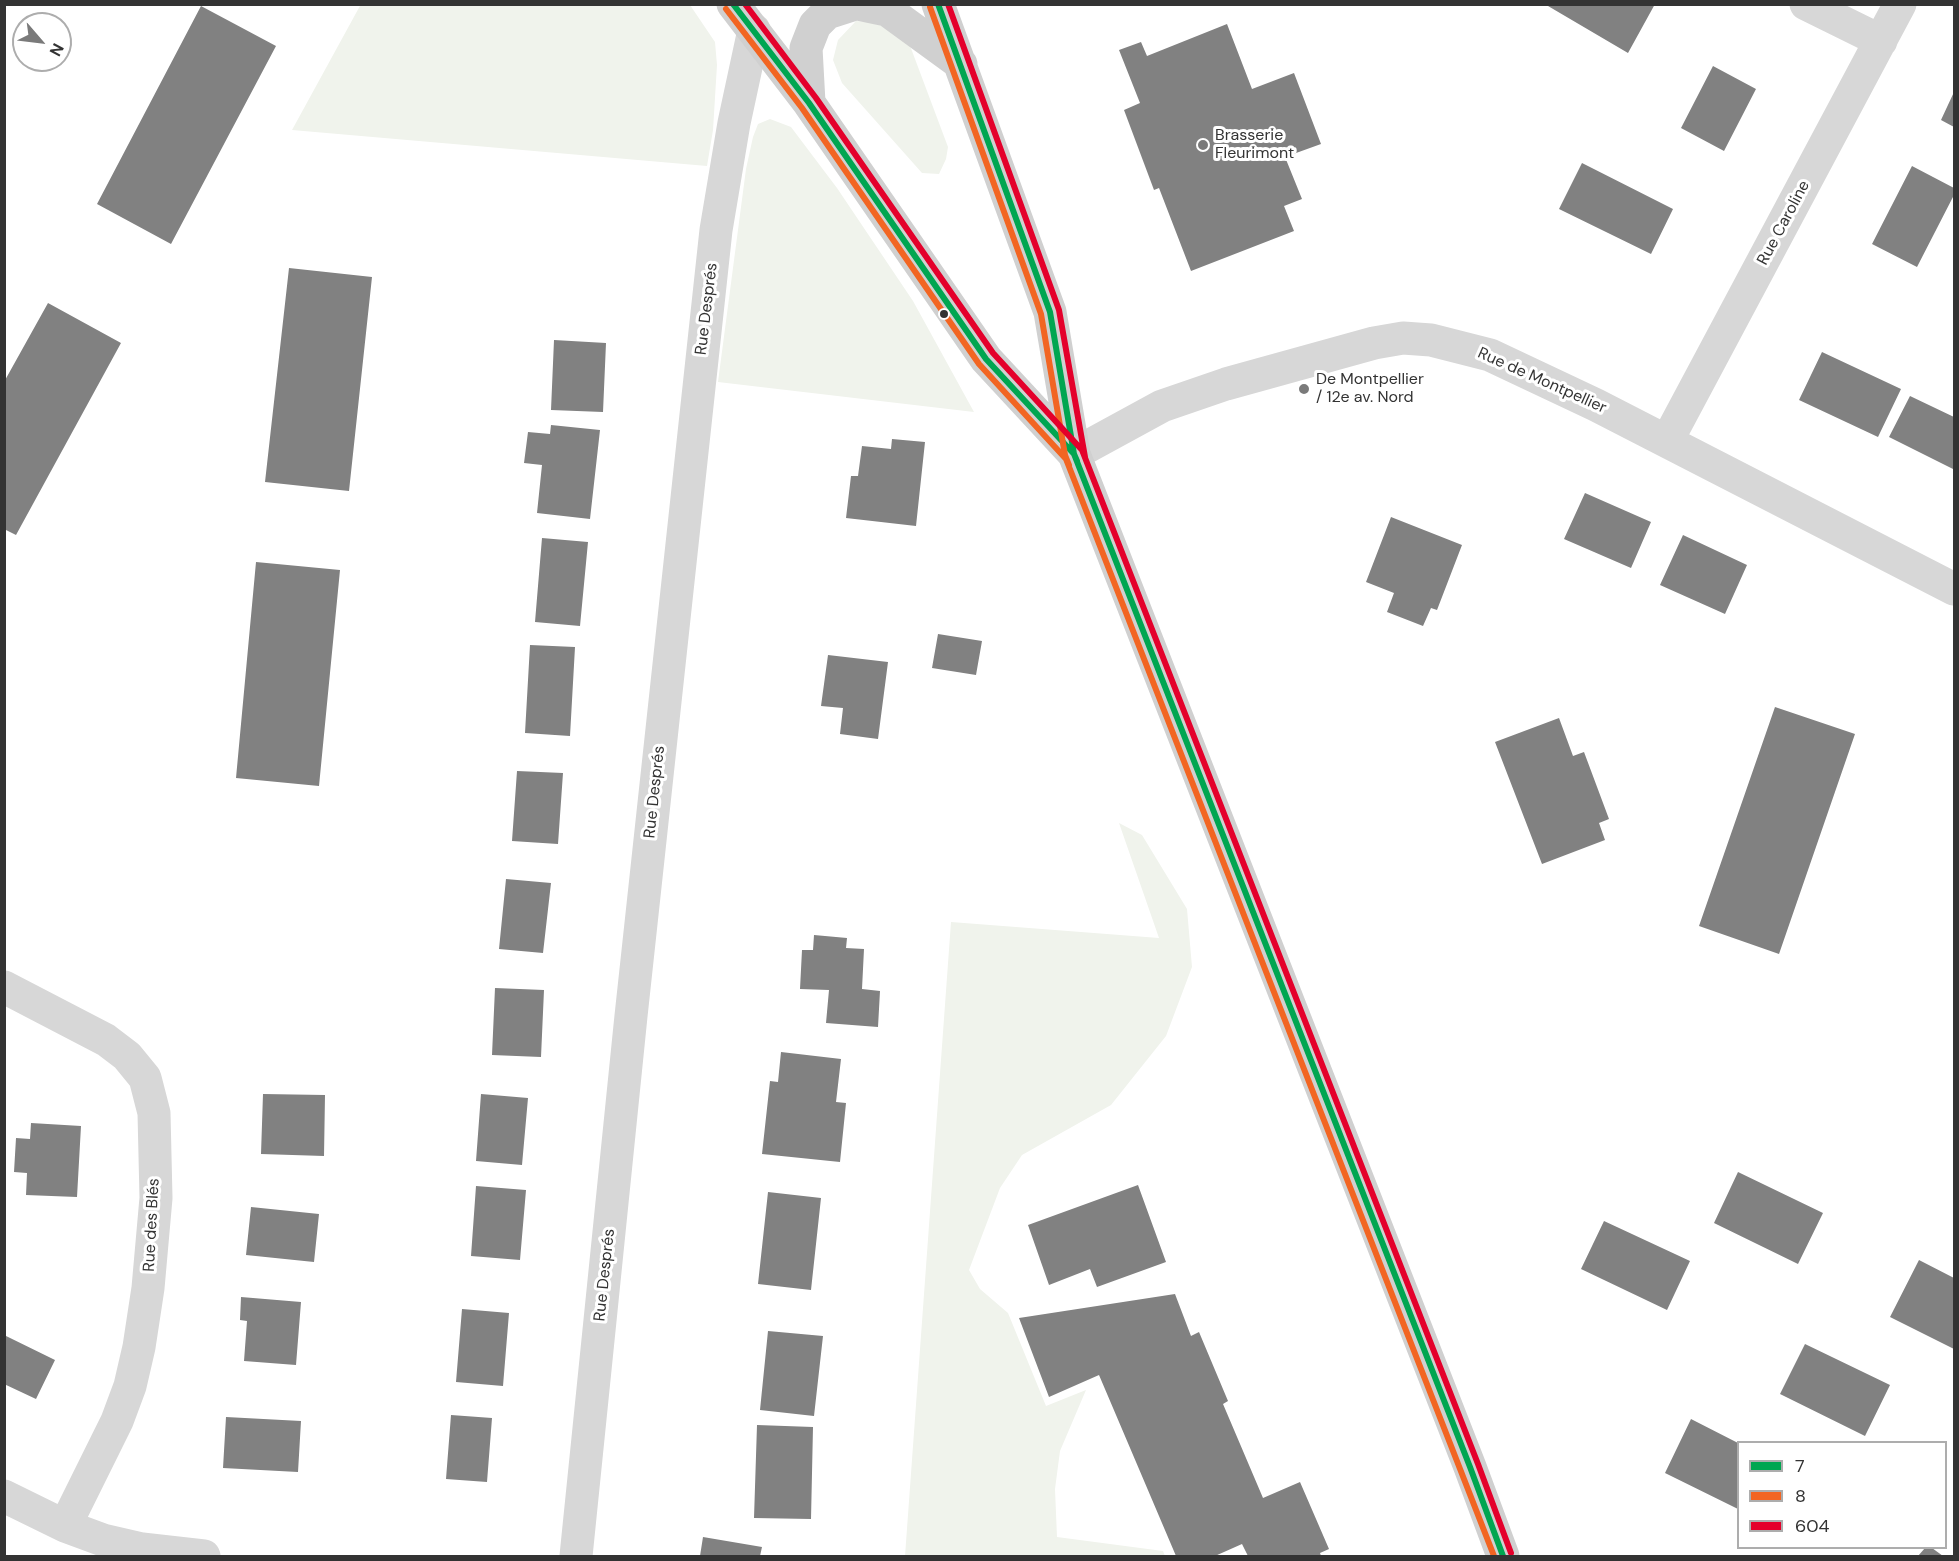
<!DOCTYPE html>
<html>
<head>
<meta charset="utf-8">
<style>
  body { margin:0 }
  #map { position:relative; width:1959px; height:1561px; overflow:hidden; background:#fff; font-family:"DM Sans",sans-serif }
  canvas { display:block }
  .frame { position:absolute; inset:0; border:6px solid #333; pointer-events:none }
  .legend { position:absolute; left:1737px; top:1441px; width:210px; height:108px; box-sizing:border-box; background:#fff; border:2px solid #adadad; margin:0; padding:8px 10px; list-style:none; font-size:18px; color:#333 }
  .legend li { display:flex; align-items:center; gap:12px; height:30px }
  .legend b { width:30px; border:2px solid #adadad }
  .north { position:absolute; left:12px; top:12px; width:60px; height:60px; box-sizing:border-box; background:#fff; border:2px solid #adadad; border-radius:50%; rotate:118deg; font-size:16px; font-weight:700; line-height:24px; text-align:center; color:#333 }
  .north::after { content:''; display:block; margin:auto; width:21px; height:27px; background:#7a7a7a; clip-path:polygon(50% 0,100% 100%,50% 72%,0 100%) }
</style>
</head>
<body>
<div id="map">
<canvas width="1959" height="1561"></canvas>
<div class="frame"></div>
<ul class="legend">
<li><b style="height:8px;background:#00a651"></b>7</li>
<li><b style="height:8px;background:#f26522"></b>8</li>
<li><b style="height:8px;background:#e4002b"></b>604</li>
</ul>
<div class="north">N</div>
</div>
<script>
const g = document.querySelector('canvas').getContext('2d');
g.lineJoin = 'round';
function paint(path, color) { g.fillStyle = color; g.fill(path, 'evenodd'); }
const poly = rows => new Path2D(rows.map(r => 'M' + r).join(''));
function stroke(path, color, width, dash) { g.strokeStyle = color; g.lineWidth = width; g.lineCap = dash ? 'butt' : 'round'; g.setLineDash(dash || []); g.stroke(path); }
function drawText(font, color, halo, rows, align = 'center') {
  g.font = font + ' "DM Sans",sans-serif'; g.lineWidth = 6; g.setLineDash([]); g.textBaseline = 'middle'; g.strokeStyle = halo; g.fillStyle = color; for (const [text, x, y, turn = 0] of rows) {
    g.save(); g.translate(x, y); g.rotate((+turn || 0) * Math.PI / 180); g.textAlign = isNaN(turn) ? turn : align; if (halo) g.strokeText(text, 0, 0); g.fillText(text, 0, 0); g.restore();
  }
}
const green = poly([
  [361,4,690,5,715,42,717,65,713,130,707,166,292,130],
  [856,21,886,24,906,35,948,147,946,159,939,174,922,173,842,83,833,60,838,40],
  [770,119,791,127,837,188,913,301,974,412,718,382,746,169,753,137,758,124],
  [1119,823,1142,835,1187,909,1192,967,1166,1036,1111,1105,1022,1155,1000,1188,969,1270,980,1289,1008,1313,1046,1406,1086,1390,1060,1451,1055,1489,1057,1537,1163,1551,1165,1556,905,1556,951,922,1159,938]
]);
const building = poly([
  [1549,4,1655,4,1628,53,1548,6],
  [201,6,276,46,171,244,97,204],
  [1227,24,1252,89,1294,73,1321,144,1285,157,1302,199,1284,206,1294,231,1191,271,1159,188,1154,190,1124,110,1140,103,1119,50,1141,42,1147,56],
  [1713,66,1756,89,1724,151,1681,128],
  [1954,92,1954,127,1941,120],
  [1582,163,1673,209,1651,254,1559,209],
  [1912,166,1954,188,1954,195,1917,267,1872,244],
  [289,268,372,277,349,491,265,482],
  [48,303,121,343,16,535,4,529,4,382],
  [554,340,606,343,603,412,551,410],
  [1822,352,1901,389,1878,437,1799,400],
  [1910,396,1954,417,1953,469,1889,437],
  [551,425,600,430,590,519,537,513,542,465,524,463,528,432,550,434],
  [892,439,925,442,916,526,846,518,851,476,858,476,862,446,891,449],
  [1585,493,1651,522,1631,568,1564,539],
  [1391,517,1462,545,1437,610,1431,608,1423,626,1387,612,1394,593,1366,582],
  [1683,535,1747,565,1725,614,1660,585],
  [542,538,588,542,580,626,535,622],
  [256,562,340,570,319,786,236,778],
  [938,634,982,641,976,675,932,668],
  [530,645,575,647,570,736,525,733],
  [828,655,888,662,878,739,840,734,843,708,821,706],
  [1775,707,1855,734,1779,954,1699,926],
  [1559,718,1573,756,1584,752,1609,819,1599,823,1605,840,1542,864,1495,742],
  [517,771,563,773,558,844,512,841],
  [506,879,551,883,543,953,499,949],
  [814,935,847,938,846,948,864,949,862,989,880,991,878,1027,826,1023,829,990,800,989,802,950,813,950],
  [495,988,544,990,541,1057,492,1055],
  [781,1052,841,1059,836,1102,846,1103,840,1162,762,1154,770,1081,778,1082],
  [263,1094,325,1095,324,1156,261,1154],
  [481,1094,528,1098,522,1165,476,1161],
  [31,1123,81,1126,77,1197,26,1195,27,1173,14,1172,16,1138,30,1139],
  [1738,1172,1823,1213,1798,1264,1714,1223],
  [1138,1185,1166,1262,1097,1287,1090,1269,1049,1285,1028,1225],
  [476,1186,526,1190,520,1260,471,1256],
  [768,1192,821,1198,811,1290,758,1284],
  [251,1207,319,1214,314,1262,246,1255],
  [1604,1221,1690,1261,1667,1310,1581,1269],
  [1919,1260,1954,1278,1954,1349,1890,1317],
  [1175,1294,1191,1336,1199,1332,1228,1401,1223,1404,1263,1498,1300,1482,1329,1549,1320,1553,1321,1556,1248,1556,1242,1544,1215,1556,1176,1556,1099,1375,1049,1397,1019,1318],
  [241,1297,301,1302,296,1365,244,1361,247,1321,240,1320],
  [462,1309,509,1313,503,1386,456,1382],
  [768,1331,823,1336,814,1416,760,1410],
  [4,1335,55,1360,36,1399,4,1384],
  [1805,1344,1890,1385,1865,1436,1780,1394],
  [451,1415,492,1418,487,1482,446,1479],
  [226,1417,301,1421,298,1472,223,1468],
  [1691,1419,1738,1443,1738,1509,1665,1473],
  [757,1425,813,1427,811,1519,754,1518],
  [703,1537,762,1547,760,1556,700,1556],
  [1925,1548,1932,1548,1943,1556,1918,1556]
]);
const minor = poly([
  [1806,4,1881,41],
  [1667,441,1900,4],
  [1074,454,1162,406,1226,384,1374,343,1403,338,1431,340,1490,355,1596,405,1954,589],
  [4,987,106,1040,127,1056,145,1078,154,1113,156,1198,148,1288,139,1347,130,1386,117,1421,65,1526],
  [4,1496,65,1526,103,1540,142,1549,204,1556],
  [576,1556,631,1016,716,230,734,123,754,30]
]);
const secondary = poly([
  [733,4,809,103,986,359,1074,454],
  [858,4,887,10,961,64],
  [938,4,1050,312,1074,454,1470,1467,1503,1556],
  [809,103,806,48,815,25,827,13,855,4]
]);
const bus1 = poly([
  [733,4,809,103,986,359,1074,454,1470,1467,1503,1556],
  [938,4,1050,312,1074,454,1077,461]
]);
const bus2 = poly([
  [930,7,1041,314,1065,455,1069,465],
  [726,9,802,108,979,364,1066,459,1494,1556]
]);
const bus3 = poly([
  [745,4,816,98,993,353,1082,450,1478,1464,1511,1553],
  [948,4,1059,310,1085,457]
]);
const markers = [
  [1203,145,6,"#7a7a7a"],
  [944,314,5,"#333"],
  [1304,389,6,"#7a7a7a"]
];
const poiNames = [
  ["Brasserie",1215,136],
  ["Fleurimont",1215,154],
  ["De Montpellier",1316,380],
  ["/ 12e av. Nord",1316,398]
];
const streetNames = [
  ["Rue Caroline",1784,223,-62],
  ["Rue Després",707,309,-83],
  ["Rue de Montpellier",1542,381,24],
  ["Rue Després",655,792,-84],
  ["Rue des Blés",152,1225,-87],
  ["Rue Després",605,1275,-84]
];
paint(green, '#f0f3ec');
paint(building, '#818181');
stroke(minor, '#d7d7d7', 33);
stroke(secondary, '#d0d0d0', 33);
stroke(bus1, '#00a651', 6);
stroke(bus2, '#f26522', 6);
stroke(bus3, '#e4002b', 6);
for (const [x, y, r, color] of markers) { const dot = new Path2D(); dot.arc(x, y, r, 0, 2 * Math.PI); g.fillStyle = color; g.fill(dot); stroke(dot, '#fff', 2); }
drawText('16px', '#333', '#fff', poiNames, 'left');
drawText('16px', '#333', '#fff', streetNames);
</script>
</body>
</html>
